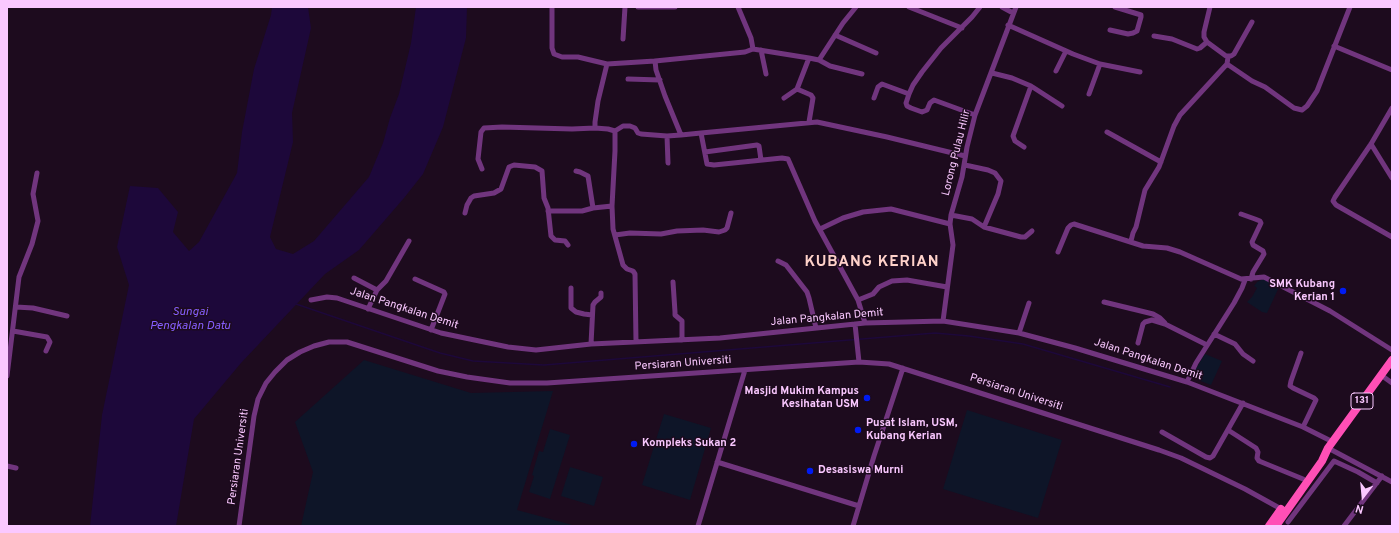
<!DOCTYPE html>
<html>
<head>
<meta charset="utf-8">
<style>
  body { margin:0 }
  #map { position:relative; width:1399px; height:533px; overflow:hidden; background:#1d0b1e; font-family:Overpass,sans-serif }
  canvas { display:block }
  .frame { position:absolute; inset:0; border:8px solid #fac8ff; pointer-events:none }
  .north { position:absolute; left:1343px; top:477px; width:40px; height:40px; -webkit-text-stroke:3px #1d0b1e; paint-order:stroke; rotate:196deg; font-size:11px; font-weight:700; line-height:16px; text-align:center; color:#fac8ff }
  .north::after { content:''; display:block; margin:auto; width:14px; height:18px; background:#fac8ff; clip-path:polygon(50% 0,100% 100%,50% 72%,0 100%) }
</style>
</head>
<body>
<div id="map">
<canvas width="1399" height="533"></canvas>
<div class="frame"></div>
<div class="north">N</div>
</div>
<script>
const g = document.querySelector('canvas').getContext('2d');
g.lineJoin = 'round';
function paint(path, color) { g.fillStyle = color; g.fill(path, 'evenodd'); }
const poly = rows => new Path2D(rows.map(r => 'M' + r).join(''));
function stroke(path, color, width, dash) { g.strokeStyle = color; g.lineWidth = width; g.lineCap = dash ? 'butt' : 'round'; g.setLineDash(dash || []); g.stroke(path); }
function drawText(font, color, halo, rows, align = 'center') {
  g.font = font + ' Overpass,sans-serif'; g.lineWidth = 3; g.setLineDash([]); g.textBaseline = 'middle'; g.strokeStyle = halo; g.fillStyle = color; for (const [text, x, y, turn = 0] of rows) {
    g.save(); g.translate(x, y); g.rotate((+turn || 0) * Math.PI / 180); g.textAlign = isNaN(turn) ? turn : align; if (halo) g.strokeText(text, 0, 0); g.fillText(text, 0, 0); g.restore();
  }
}
const green = poly([
  [1265,278,1280,285,1267,313,1262,312,1247,302,1252,297,1257,288,1254,286,1257,282],
  [1205,354,1222,361,1211,385,1198,380,1203,377,1202,375,1195,370],
  [364,360,471,393,553,391,517,510,576,526,301,526,313,472,295,422],
  [967,410,1062,440,1038,518,943,489],
  [664,414,711,428,690,500,642,485],
  [550,429,570,435,550,499,529,492,534,476,532,475,539,451,543,452],
  [570,467,603,477,594,506,561,496]
]);
const water = poly([
  [272,7,308,7,311,28,292,113,293,142,270,237,276,249,293,254,314,241,369,177,383,143,390,118,399,94,411,43,416,7,467,7,466,38,443,127,423,174,404,198,359,250,325,274,241,363,194,419,176,526,90,526,102,415,129,285,117,247,130,186,158,188,178,212,173,232,189,251,199,242,237,173,242,132,254,69,271,15]
]);
const stream = poly([
  [296,304,440,353,473,361,544,365,935,333,969,336,1023,344,1170,387]
]);
const street = poly([
  [552,7,552,48,554,54,562,57,578,57,607,64],
  [638,7,675,7],
  [738,7,751,38,753,49],
  [909,7,962,28],
  [1002,7,1013,13],
  [1210,7,1204,32,1204,37,1207,42,1226,56,1231,56,1234,54,1252,22],
  [1008,25,1073,54,1100,64,1140,72],
  [1110,30,1128,34,1133,33,1137,31,1141,17,1141,15,1115,7],
  [835,35,876,53],
  [1154,36,1172,39,1197,49,1200,48,1207,42],
  [623,39,625,7],
  [1334,46,1392,70],
  [761,50,766,74],
  [819,60,843,23,856,7],
  [655,61,656,70,665,96,681,135,701,133,707,164,714,165,782,158,788,159,815,221,858,300,865,323],
  [1227,64,1252,81,1265,87,1294,108,1302,110,1307,106,1317,91,1350,7],
  [1056,71,1066,51],
  [992,73,1012,78,1031,86,1062,106],
  [628,79,660,80],
  [797,89,809,58],
  [1089,94,1100,64],
  [784,98,797,89,811,95,813,98,809,122],
  [874,98,878,87,882,84,909,94],
  [1392,108,1371,144,1335,197,1333,201,1336,205,1392,237],
  [975,115,934,100,930,103,927,110,922,112,911,108,907,106,906,103,909,94,913,85,922,72,941,48,972,17,980,7],
  [595,128,595,122,598,101,607,64,655,61,745,52,753,49,809,58,819,60,830,66,862,74],
  [615,131,615,151,612,206,613,229,623,265,627,269,633,271,635,274,636,342],
  [615,131,623,126,630,126,635,128,638,133,641,134,667,136,681,135],
  [1107,132,1161,162],
  [701,133,817,122,887,137,965,156],
  [667,136,668,163],
  [1371,144,1392,178],
  [1024,147,1015,141,1013,136,1031,86],
  [705,152,757,145,759,146,761,160],
  [965,165,988,170,995,173,1001,181,998,194,984,227],
  [482,169,478,159,481,132,484,128,502,127,572,129,595,128,608,129,615,131],
  [576,171,580,172,588,176,593,208],
  [548,211,582,211,593,208,612,206],
  [465,213,467,205,471,198,474,196,494,193,501,189,509,167,514,165,535,167,542,171,544,198,548,208,551,236,555,240,565,241,568,245],
  [1241,214,1255,219,1260,221,1261,223,1252,242,1253,245,1263,251,1264,254,1253,272,1251,279],
  [951,215,972,219,984,227,1021,237,1025,237,1032,231],
  [820,229,843,218,863,212,891,209,950,224],
  [615,235,630,233,661,234,677,231,703,230,719,232,725,230,727,228,731,213],
  [1131,241,1133,233,1136,227,1145,190,1159,167,1174,126,1180,115,1227,64,1228,57],
  [1058,252,1068,228,1071,225,1074,224,1143,246,1167,248,1180,252,1241,279,1264,277,1330,311,1392,350],
  [778,261,786,265,807,292,809,298,816,328],
  [354,278,377,290],
  [415,279,444,292,445,294,431,330],
  [673,282,675,312,675,315,682,321,682,340],
  [571,288,571,308,576,312,584,314,592,315],
  [311,300,327,297,337,298,441,333,508,347,536,350,591,344,720,338,865,323,943,321,1019,333,1075,348,1187,382,1303,427,1333,442],
  [858,300,873,294,879,287,892,281,907,280,947,287],
  [1104,302,1153,314,1160,318,1165,323],
  [16,307,33,308,67,316],
  [368,309,377,290,386,281,409,241],
  [943,321,953,245,950,224,951,215,962,177,967,147,975,115,1016,7],
  [855,324,859,362],
  [13,331,47,337,50,342,46,351],
  [1019,333,1029,303],
  [1214,334,1235,344,1243,354,1253,361],
  [1138,343,1143,324,1145,322,1152,320,1165,324,1207,345],
  [591,344,593,305,595,302,601,297,601,293],
  [1301,353,1291,381,1290,386,1293,388,1314,398,1316,400,1303,427],
  [1381,375,1392,383],
  [7,376,19,277,32,244,38,221,33,194,37,173],
  [1187,382,1196,363,1234,303,1242,288,1245,280],
  [1228,430,1256,448,1258,452,1257,458,1259,461,1303,479],
  [1162,432,1206,457,1210,458,1213,456,1243,403],
  [1328,448,1392,482],
  [717,462,859,506],
  [7,466,16,468],
  [1288,522,1334,461,1358,472,1377,483],
  [239,526,254,416,258,399,266,383,275,372,287,360,300,352,314,346,329,342,347,342,438,371,467,377,510,383,547,383,859,362,889,364,1159,450,1181,458,1245,489,1283,510],
  [698,526,745,370],
  [853,526,874,456,903,368],
  [1344,526,1382,476]
]);
const primary = poly([
  [1269,526,1281,509],
  [1276,526,1322,461,1328,448,1392,360]
]);
const markers = [
  [1343,291,4,"#001bf3"],
  [867,398,4,"#001bf3"],
  [858,430,4,"#001bf3"],
  [634,444,4,"#001bf3"],
  [810,471,4,"#001bf3"]
];
const shields = [
  [1362,401,22]
];
const shieldNames = [
  ["131",1362,401]
];
const streetNames = [
  ["Lorong Pulau Hilir",957,153,-76],
  ["Jalan Pangkalan Demit",404,309,18],
  ["Jalan Pangkalan Demit",827,318,-5],
  ["Jalan Pangkalan Demit",1148,360,18],
  ["Persiaran Universiti",683,364,-4],
  ["Persiaran Universiti",1016,393,18],
  ["Persiaran Universiti",239,457,-82]
];
const poiNames = [
  ["SMK Kubang",1335,285,"right"],
  ["Kerian 1",1335,298,"right"],
  ["Masjid Mukim Kampus",859,392,"right"],
  ["Kesihatan USM",859,405,"right"],
  ["Pusat Islam, USM,",866,424],
  ["Kubang Kerian",866,437],
  ["Kompleks Sukan 2",642,444],
  ["Desasiswa Murni",818,471]
];
const waterNames = [
  ["Sungai",190,313],
  ["Pengkalan Datu",190,327]
];
const districtNames = [
  ["KUBANG KERIAN",872,263]
];
paint(green, '#0e1528');
paint(water, '#1d083a');
stroke(stream, '#1d083a', 1.5);
stroke(street, '#71357e', 5);
stroke(primary, '#ff4fb6', 8);
for (const [x, y, r, color] of markers) { const dot = new Path2D(); dot.arc(x, y, r, 0, 2 * Math.PI); g.fillStyle = color; g.fill(dot); stroke(dot, '#1d0b1e', 1.5); }
for (const [x, y, w] of shields) { const box = new Path2D(); box.roundRect(x - w / 2, y - 8, w, 16, 3); g.fillStyle = '#1d0b1e'; g.fill(box); stroke(box, '#fac8ff', 1); }
drawText('bold 10px', '#fac8ff', null, shieldNames);
drawText('11px', '#fac8ff', '#1d0b1e', streetNames);
drawText('bold 11px', '#fac8ff', '#1d0b1e', poiNames, 'left');
drawText('italic 12px', '#865eff', '#1d0b1e', waterNames);
g.letterSpacing = '1px';
drawText('bold 15px', '#ffd2ca', '#1d0b1e', districtNames);
g.letterSpacing = '0px';
</script>
</body>
</html>
